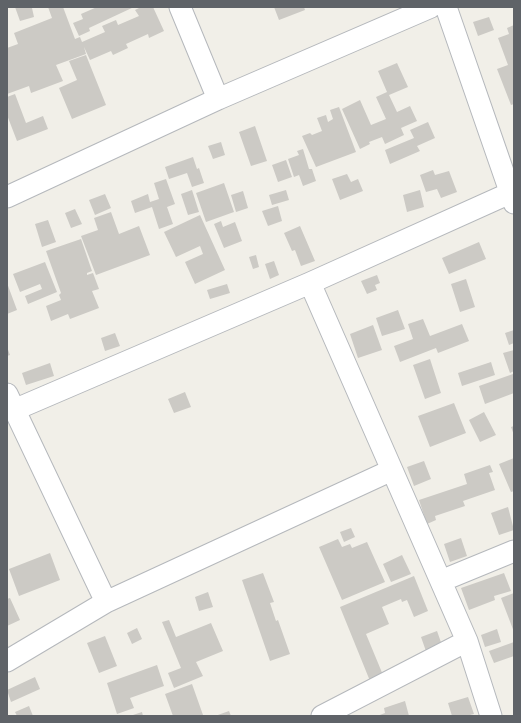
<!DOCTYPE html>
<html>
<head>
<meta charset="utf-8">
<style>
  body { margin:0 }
  #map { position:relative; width:521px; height:723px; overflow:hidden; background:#f1efe8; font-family:"Public Sans",sans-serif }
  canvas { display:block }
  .frame { position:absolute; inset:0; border:8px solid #5f6368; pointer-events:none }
</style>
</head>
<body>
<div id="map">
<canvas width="521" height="723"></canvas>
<div class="frame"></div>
</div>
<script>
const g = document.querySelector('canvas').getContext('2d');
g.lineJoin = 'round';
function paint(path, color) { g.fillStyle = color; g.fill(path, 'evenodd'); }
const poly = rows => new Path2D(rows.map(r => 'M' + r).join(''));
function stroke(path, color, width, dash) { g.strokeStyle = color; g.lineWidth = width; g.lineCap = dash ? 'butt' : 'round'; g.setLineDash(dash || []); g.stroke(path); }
const building = poly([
  [15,7,35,7,32,8,34,17,20,21],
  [48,7,63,7,75,39,80,37,82,42,105,32,102,26,116,20,118,25,139,16,135,10,141,7,153,7,164,31,149,38,148,34,126,44,128,48,113,55,111,51,90,60,84,47,86,54,56,65,63,81,31,93,29,86,7,94,7,48,18,44,14,33,52,18],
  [97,7,134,7,89,28,90,31,79,36,73,23,83,19,81,14],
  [274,7,304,7,305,10,279,20],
  [489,17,494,30,478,36,473,22],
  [514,25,514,104,511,105,497,69,508,65,498,38,509,34,507,28],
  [86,55,106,105,72,119,59,88,77,80,69,61],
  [397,63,408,87,389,95,397,112,410,106,417,121,401,128,404,135,385,144,382,137,369,142,370,144,360,149,342,109,360,100,371,125,386,119,376,97,387,92,378,71],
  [15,94,26,123,43,116,48,129,17,141,7,115,7,97],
  [339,107,356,152,316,167,302,136,310,133,312,135,322,131,317,118,326,115,328,122,333,119,330,110],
  [428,122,435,138,417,146,420,151,390,164,385,150,414,138,410,130],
  [255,126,267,161,251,166,239,132],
  [221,142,225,155,213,159,208,146],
  [303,149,309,169,312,169,316,181,303,186,299,175,294,177,288,159,299,155,297,151],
  [193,157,197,169,199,168,204,183,192,187,187,173,169,179,165,167],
  [286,160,292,177,278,182,272,165],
  [433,170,435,175,449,171,457,192,441,198,437,189,426,192,420,175],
  [347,174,351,182,358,179,363,191,340,200,332,179],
  [166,179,175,204,167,207,173,224,159,229,152,207,135,213,131,201,148,194,150,202,159,199,154,183],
  [224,183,234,212,206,222,196,193],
  [192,190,199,212,188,215,181,194],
  [286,190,289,200,272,205,269,195],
  [420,190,424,207,407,212,403,195],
  [243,191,248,208,236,212,231,195],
  [105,194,111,208,95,215,89,200],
  [278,206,282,221,268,226,262,211],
  [75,209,82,224,71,228,65,213],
  [111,212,119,234,139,226,150,255,96,275,81,236,98,230,94,218],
  [200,215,225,270,195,284,185,262,203,254,200,246,176,257,164,232],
  [48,220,56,242,42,247,35,224],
  [221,221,223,227,235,222,242,241,224,248,214,224],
  [300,226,315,261,301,266,295,250,292,251,284,233],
  [81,239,92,271,87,273,87,275,93,273,99,289,92,291,99,308,70,319,68,314,51,321,46,306,61,300,59,295,61,293,46,251],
  [479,242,486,259,449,274,442,258],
  [256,255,259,267,253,269,249,257],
  [274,261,279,275,270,279,265,264],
  [45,262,57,292,28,304,25,296,42,289,40,284,20,292,13,274],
  [377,275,380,283,375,285,377,290,367,294,361,281],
  [466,279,475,307,460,312,451,284],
  [7,283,17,310,7,314],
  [227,284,230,293,210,299,207,290],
  [398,310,405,329,382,336,376,318],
  [423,319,430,336,462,324,469,341,438,353,436,348,400,362,394,346,413,339,408,324],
  [373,325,382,350,358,358,350,334],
  [514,330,514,343,509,345,505,333],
  [115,333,120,346,105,351,101,338],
  [7,347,10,355,7,356],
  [514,350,514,371,510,373,503,353],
  [430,359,441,393,425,399,413,365],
  [491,362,495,375,462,386,458,373],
  [50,363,54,376,26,385,22,373],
  [513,374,514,393,485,404,479,386],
  [185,392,191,407,174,413,168,399],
  [454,403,466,433,430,447,418,416],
  [484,412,496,435,480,442,469,420],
  [514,426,514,435,511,427],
  [514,458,514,491,511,492,499,464],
  [424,461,431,479,414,486,407,467],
  [490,465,493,472,489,473,495,490,463,501,465,506,435,516,436,520,427,524,419,500,467,484,464,474],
  [508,507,514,530,499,535,491,513],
  [351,528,355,537,344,542,340,532],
  [461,538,467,556,450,562,444,544],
  [338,539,342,547,350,544,352,548,367,542,385,582,342,600,319,547],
  [50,553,60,580,19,596,9,569],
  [402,555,411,574,391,582,383,564],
  [263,573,274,602,270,603,276,621,278,620,290,654,270,661,242,580],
  [504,573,511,591,494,596,495,600,469,610,461,588],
  [414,576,428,611,414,617,407,600,402,602,401,599,382,607,389,624,366,634,383,675,370,681,340,607],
  [208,592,213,607,199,611,195,597],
  [514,593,514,632,501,598],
  [10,598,20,620,7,626,7,599],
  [169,620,176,637,211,623,223,651,196,662,203,676,174,688,168,673,181,668,162,622],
  [137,628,142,639,132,644,127,633],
  [497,629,501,642,485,647,481,635],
  [437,631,443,648,427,654,421,637],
  [105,636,117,666,99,673,87,643],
  [514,642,514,656,494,663,489,651],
  [157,665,164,686,130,698,134,708,117,714,107,683],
  [35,677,40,689,11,702,7,690],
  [192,684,203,715,173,716,165,694],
  [468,697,474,714,466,716,452,716,448,703],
  [405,701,409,716,377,716,385,713,384,708],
  [29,706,33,716,17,716,15,712],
  [229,711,231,716,215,716],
  [142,712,143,716,130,716]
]);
const minor = poly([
  [180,7,218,99],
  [446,7,514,203],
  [7,197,218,99,431,7],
  [310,283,467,641,491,716],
  [7,394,106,602],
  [14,410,310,283,510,193],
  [441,581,514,551],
  [7,661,106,602,392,470],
  [322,716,467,641]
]);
paint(building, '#cccac5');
stroke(minor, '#b5b8bc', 23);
stroke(minor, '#fff', 21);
</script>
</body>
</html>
